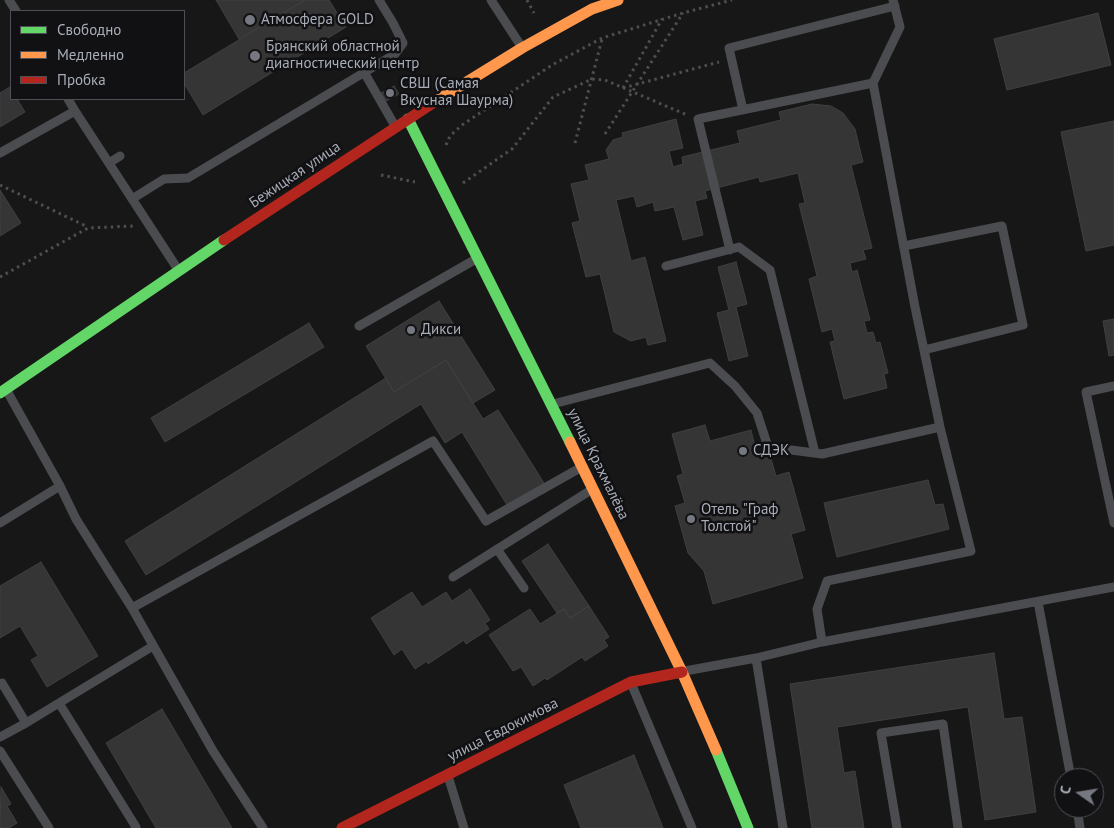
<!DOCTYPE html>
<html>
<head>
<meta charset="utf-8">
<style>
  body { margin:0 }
  #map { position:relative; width:1114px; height:828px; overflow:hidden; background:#171717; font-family:"PT Sans",sans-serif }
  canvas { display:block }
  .legend { position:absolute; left:10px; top:10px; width:175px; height:90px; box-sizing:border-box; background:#111113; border:1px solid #4d4f55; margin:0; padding:6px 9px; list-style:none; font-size:15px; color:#a8adb8 }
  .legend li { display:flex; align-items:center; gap:10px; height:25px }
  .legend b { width:25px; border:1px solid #4d4f55 }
  .north { position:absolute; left:1054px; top:768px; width:50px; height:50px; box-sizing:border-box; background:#111113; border:1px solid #4d4f55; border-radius:50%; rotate:283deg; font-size:14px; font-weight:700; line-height:20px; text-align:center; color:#a8adb8 }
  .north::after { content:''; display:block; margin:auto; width:18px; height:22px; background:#757880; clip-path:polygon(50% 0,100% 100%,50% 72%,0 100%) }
</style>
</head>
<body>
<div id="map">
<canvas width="1114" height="828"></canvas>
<ul class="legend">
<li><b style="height:6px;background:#63d668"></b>Свободно</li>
<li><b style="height:6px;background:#ff974d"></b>Медленно</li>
<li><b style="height:6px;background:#b3261e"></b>Пробка</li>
</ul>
<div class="north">С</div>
</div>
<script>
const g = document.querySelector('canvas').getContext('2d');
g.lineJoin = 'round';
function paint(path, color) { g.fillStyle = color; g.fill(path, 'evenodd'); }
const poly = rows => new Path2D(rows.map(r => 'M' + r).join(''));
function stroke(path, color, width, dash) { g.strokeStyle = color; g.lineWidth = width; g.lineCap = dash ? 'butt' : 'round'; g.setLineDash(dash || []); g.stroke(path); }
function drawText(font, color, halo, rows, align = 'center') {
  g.font = font + ' "PT Sans",sans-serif'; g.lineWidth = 5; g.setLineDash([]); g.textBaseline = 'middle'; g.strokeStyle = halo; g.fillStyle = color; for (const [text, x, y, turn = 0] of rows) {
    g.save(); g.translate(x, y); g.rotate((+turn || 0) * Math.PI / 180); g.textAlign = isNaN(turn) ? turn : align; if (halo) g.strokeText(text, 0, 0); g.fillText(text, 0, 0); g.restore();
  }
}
const building = poly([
  [216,0,305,0,239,39,216,0],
  [305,0,329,0,346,27,203,115,184,83,184,73,305,0],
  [1098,13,1111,65,1007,90,994,39,1098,13],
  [394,86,399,94,386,101,381,93,394,86],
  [10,87,11,99,17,99,25,112,0,127,0,93,10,87],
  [812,104,831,106,843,113,855,129,863,162,851,165,872,248,863,250,866,259,850,263,852,272,857,270,870,320,864,321,867,333,873,332,876,343,880,342,888,373,884,374,887,388,844,399,830,342,835,341,832,329,822,332,809,279,817,276,799,204,805,203,798,173,760,182,759,177,705,191,707,198,695,201,703,235,683,240,674,207,655,211,653,202,637,207,634,196,616,200,631,261,645,257,666,341,648,345,646,337,631,341,614,332,600,274,586,277,572,223,580,221,571,184,589,180,585,165,609,159,606,150,613,140,623,137,622,133,676,119,683,148,669,151,673,167,683,164,682,157,740,143,737,131,781,120,779,112,812,104],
  [1114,121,1114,245,1086,251,1061,132,1114,121],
  [0,190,21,223,0,236,0,190],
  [736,262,747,304,736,307,748,356,729,361,717,313,729,310,718,267,736,262],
  [439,301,495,390,473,403,446,360,394,392,366,346,439,301],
  [1114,319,1114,355,1109,356,1103,321,1114,319],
  [309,323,324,347,165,442,151,418,309,323],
  [446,360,483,419,498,410,544,483,507,505,462,432,445,443,421,404,146,575,125,541,386,378,394,392,446,360],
  [705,425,710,441,751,430,757,455,769,452,776,476,789,472,805,530,791,534,803,578,713,604,704,571,688,553,675,506,685,503,677,476,683,474,672,434,705,425],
  [928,480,935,505,943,504,949,529,837,557,824,503,928,480],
  [548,544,589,606,570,618,564,609,557,613,522,561,548,544],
  [41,562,98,656,47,687,31,660,38,656,20,626,0,638,0,586,41,562],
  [470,589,490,620,485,623,489,629,466,644,464,640,428,664,427,661,415,669,402,649,394,655,371,618,412,592,422,607,446,592,452,601,470,589],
  [589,606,609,637,604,640,608,646,585,661,582,657,547,680,545,678,533,686,521,667,513,671,489,635,530,609,540,624,564,609,570,618,589,606],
  [994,653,1004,719,1022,717,1036,812,985,820,968,707,837,727,844,773,855,771,864,828,812,828,790,684,994,653],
  [162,709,232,828,156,828,106,743,162,709],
  [634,755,663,828,581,828,564,785,634,755],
  [1,787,11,804,7,806,17,823,9,828,0,828,1,787]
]);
const path = poly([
  [527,0,534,13],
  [623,88,719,62],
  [623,88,662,19],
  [605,134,683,13],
  [575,143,602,39],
  [446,145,450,136,462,125,552,65,602,38,683,13,732,0],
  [381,175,415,182],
  [463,183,512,149,553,97,592,79,605,80,687,115],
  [0,185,88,227],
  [0,277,88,228,134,226]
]);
const lane = poly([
  [9,0,16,11],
  [491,0,521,46],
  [364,72,395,126],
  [68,99,75,111],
  [743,110,729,48,895,6],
  [0,153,75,111,177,268],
  [109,163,120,156],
  [132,199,164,179,188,178,395,54,403,43,393,23,379,0],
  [904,246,1002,226,1023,325,924,350],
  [730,250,698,119,873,83],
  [666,266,739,247,770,270,815,453],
  [359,326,476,259],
  [1114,386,1086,392,1114,523],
  [7,391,60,486,76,519,132,608,213,751,263,828],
  [553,404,710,363,735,386,757,413,768,447,822,454,940,427],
  [0,523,60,486],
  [497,549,524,588],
  [453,577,591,490],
  [1038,602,1071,778],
  [132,608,433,441,486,521,580,468],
  [822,642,817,609,827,581,971,551,940,427,915,307,873,83,900,27,893,0],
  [756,658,783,828],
  [685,671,756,658,822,642,1114,587],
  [631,683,692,828],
  [0,685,2,683,26,723,153,646],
  [59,703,136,827,135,828],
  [0,737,26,723],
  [0,751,49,828],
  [448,776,464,828],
  [1077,808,1080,828],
  [897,828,881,733,943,724,958,828]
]);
const fast = poly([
  [408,119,570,442],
  [0,393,224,240],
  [716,750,748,828]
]);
const slow = poly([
  [436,101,522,48,592,9,618,0],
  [570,442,682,672,716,750]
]);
const jam = poly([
  [224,240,436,101],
  [342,828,631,682,682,672]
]);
const markers = [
  [250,20,6,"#757880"],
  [255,56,6,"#757880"],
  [390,93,5,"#757880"],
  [411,330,5,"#757880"],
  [743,451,5,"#757880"],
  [691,519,5,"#757880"]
];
const poiNames = [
  ["Атмосфера GOLD",261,20],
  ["Брянский областной",266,47],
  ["диагностический центр",266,64],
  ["СВШ (Самая",400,84],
  ["Вкусная Шаурма)",400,101],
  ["Дикси",421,330],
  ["СДЭК",753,451],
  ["Отель \"Граф",701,510],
  ["Толстой\"",701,527]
];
const streetNames = [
  ["Бежицкая улица",295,175,-34],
  ["улица Крахмалёва",598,464,64],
  ["улица Евдокимова",503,730,-27]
];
paint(building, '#353536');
stroke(building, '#3f4043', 1);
stroke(path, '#4d4e52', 3, [2.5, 4]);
stroke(lane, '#4b4c50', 9);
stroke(fast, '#63d668', 11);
stroke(slow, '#ff974d', 11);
stroke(jam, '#b3261e', 11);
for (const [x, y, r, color] of markers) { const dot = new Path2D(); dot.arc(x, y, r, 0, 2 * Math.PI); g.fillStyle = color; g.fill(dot); stroke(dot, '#111113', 2); }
drawText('15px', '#a8adb8', '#111113', poiNames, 'left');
drawText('15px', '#a8adb8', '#111113', streetNames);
</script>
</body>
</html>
